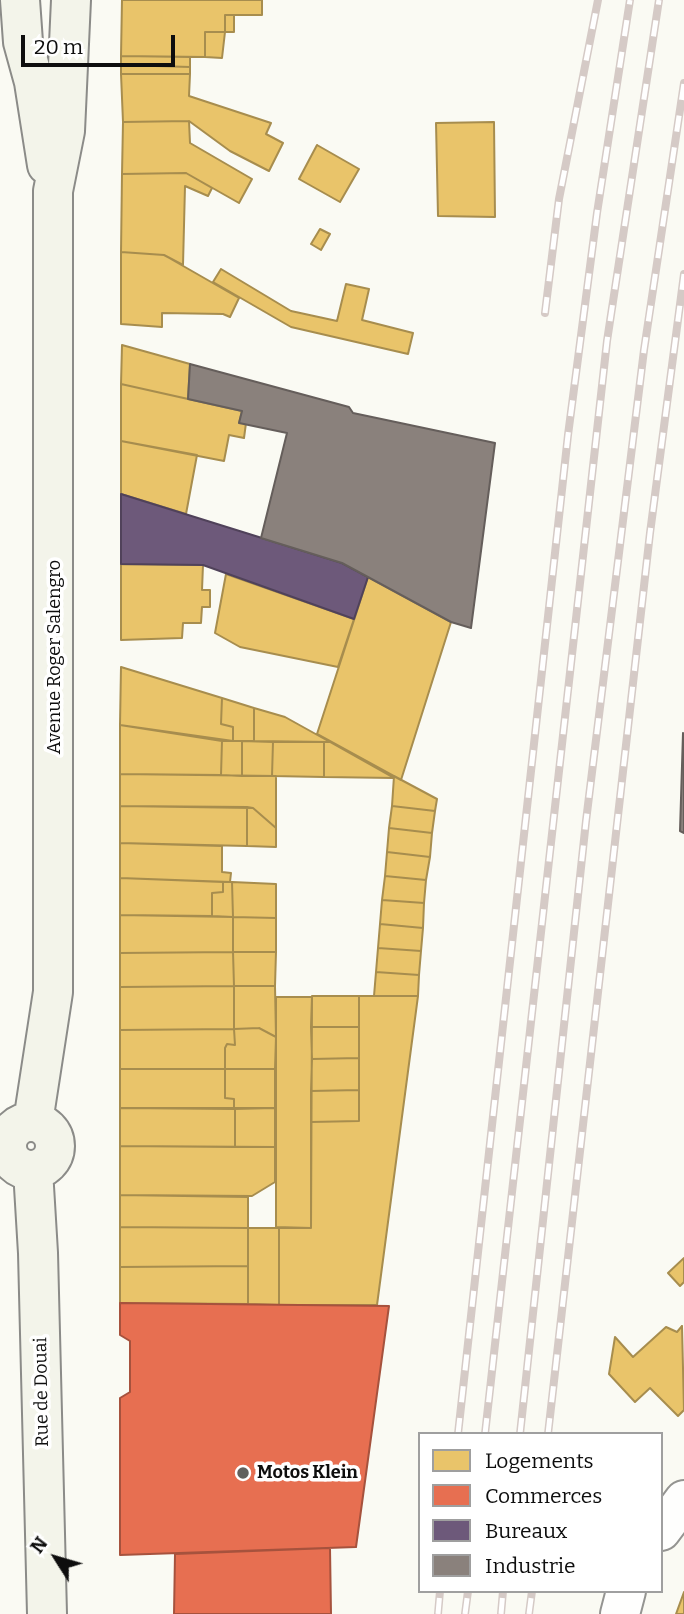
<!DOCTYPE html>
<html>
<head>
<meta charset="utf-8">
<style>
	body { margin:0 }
	#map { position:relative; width:684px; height:1614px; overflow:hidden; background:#fafaf3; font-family:Bitter,serif }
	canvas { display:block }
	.legend { position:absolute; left:418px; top:1432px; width:245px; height:161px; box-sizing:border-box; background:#fff; border:2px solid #9f9f9f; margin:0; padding:9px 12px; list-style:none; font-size:21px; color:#0e0e0e }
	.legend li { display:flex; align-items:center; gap:14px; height:35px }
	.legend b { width:35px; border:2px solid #9f9f9f }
	.north { position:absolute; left:21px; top:1523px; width:70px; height:70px; -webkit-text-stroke:5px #fff; paint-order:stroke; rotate:307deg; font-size:19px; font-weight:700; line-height:28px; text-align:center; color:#0e0e0e }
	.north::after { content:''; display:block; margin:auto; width:24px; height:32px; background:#0e0e0e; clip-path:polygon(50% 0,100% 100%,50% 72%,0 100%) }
	.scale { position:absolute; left:21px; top:35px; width:154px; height:32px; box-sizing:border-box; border:4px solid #0e0e0e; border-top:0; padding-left:9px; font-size:21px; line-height:24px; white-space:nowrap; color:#0e0e0e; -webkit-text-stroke:5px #fff; paint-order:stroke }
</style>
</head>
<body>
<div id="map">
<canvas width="684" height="1614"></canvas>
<ul class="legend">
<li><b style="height:19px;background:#e9c46a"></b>Logements</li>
<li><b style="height:19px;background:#e76f51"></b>Commerces</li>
<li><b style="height:19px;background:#6d597a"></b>Bureaux</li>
<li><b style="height:19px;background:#8a817c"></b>Industrie</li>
</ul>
<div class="north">N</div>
<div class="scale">20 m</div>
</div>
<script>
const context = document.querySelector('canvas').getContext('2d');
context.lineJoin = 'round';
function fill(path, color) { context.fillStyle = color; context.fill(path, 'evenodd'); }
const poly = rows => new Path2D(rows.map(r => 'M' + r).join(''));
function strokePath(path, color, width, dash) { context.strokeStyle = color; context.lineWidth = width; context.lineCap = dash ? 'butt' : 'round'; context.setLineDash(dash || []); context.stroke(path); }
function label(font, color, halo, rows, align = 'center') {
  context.font = font + ' Bitter,serif'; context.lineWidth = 7; context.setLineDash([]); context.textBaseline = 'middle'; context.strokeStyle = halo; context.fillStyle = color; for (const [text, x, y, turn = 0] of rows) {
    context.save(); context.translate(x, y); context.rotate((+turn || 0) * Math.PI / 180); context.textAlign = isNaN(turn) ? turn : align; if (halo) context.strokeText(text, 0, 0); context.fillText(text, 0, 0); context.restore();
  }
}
const homes = poly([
	[122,0,262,0,262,15,225,15,225,32,205,32,205,57,121,56,122,0],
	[225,15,234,15,234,32,225,32,225,15],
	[205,32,225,32,222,58,205,57,205,32],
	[121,56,190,57,190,67,121,65,121,56],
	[121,65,190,67,190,74,121,74,121,65],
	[121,74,190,74,189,96,271,123,266,134,283,143,269,171,230,151,189,121,123,122,121,74],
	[189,121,190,143,252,179,239,203,186,173,122,174,123,122,189,121],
	[494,122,495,217,438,216,436,123,494,122],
	[317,145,359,169,340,202,299,179,317,145],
	[186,173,212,188,208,196,185,186,183,265,164,255,121,252,122,174,186,173],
	[320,229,330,234,321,250,311,244,320,229],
	[121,252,164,255,239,298,230,317,223,314,162,313,162,327,121,324,121,252],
	[221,269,291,311,337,321,346,284,369,289,362,320,413,333,408,354,291,327,213,282,221,269],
	[122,345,190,364,188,399,121,384,122,345],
	[121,384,242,411,239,423,246,423,244,438,229,435,224,461,121,441,121,384],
	[121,441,197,455,186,514,121,494,121,441],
	[121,564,203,565,202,590,210,590,210,607,202,607,201,623,183,623,182,638,121,640,121,564],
	[226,574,354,619,338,667,240,647,215,633,226,574],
	[368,577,451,622,401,780,317,734,368,577],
	[121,667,222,698,221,724,233,727,233,741,120,725,121,667],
	[222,698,254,708,254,741,233,741,233,727,221,724,222,698],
	[254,708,285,717,330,742,254,741,254,708],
	[120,725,222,741,221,775,120,774,120,725],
	[222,741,242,741,242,776,221,775,222,741],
	[242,741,273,742,272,776,242,776,242,741],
	[273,742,324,742,324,777,272,776,273,742],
	[324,742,330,742,394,778,324,777,324,742],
	[120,774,276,776,276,828,253,808,120,806,120,774],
	[394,776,437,799,435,811,392,806,394,776],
	[120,806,247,807,247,846,120,843,120,806],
	[392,806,435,811,432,833,389,828,392,806],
	[247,807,253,808,276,828,276,847,247,846,247,807],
	[389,828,432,833,430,857,387,852,389,828],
	[120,843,222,846,222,872,231,873,230,882,120,878,120,843],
	[387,852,430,857,426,880,385,876,387,852],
	[385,876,426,880,424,903,382,900,385,876],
	[120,878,223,882,223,892,212,893,212,916,120,915,120,878],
	[223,882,232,882,233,917,212,916,212,893,223,892,223,882],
	[232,882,276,884,276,918,233,917,232,882],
	[382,900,424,903,423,928,380,924,382,900],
	[120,915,233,917,233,952,120,953,120,915],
	[233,917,276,918,276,952,233,952,233,917],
	[380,924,423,928,421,951,378,948,380,924],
	[378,948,421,951,419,975,376,972,378,948],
	[233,952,234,986,120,987,120,953,233,952],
	[233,952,276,952,275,986,234,986,233,952],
	[376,972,419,975,418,996,374,996,376,972],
	[234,986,234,1029,120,1030,120,987,234,986],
	[234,986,275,986,276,1037,259,1028,234,1029,234,986],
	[312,996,359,996,359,1027,311,1027,312,996],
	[359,996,418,996,377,1305,279,1305,279,1228,311,1228,311,1122,359,1121,359,996],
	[276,997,312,997,311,1228,276,1227,276,997],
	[311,1027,359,1027,359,1058,312,1059,311,1027],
	[259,1028,276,1037,275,1069,225,1069,225,1048,227,1044,235,1045,234,1029,259,1028],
	[234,1029,235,1045,227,1044,225,1048,225,1069,120,1069,120,1030,234,1029],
	[359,1058,359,1090,311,1091,312,1059,359,1058],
	[120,1069,225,1069,225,1098,234,1099,234,1109,120,1108,120,1069],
	[225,1069,275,1069,275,1108,234,1109,234,1099,225,1098,225,1069],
	[359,1090,359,1121,311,1122,311,1091,359,1090],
	[120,1108,235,1108,235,1147,120,1146,120,1108],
	[235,1108,275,1108,275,1147,235,1147,235,1108],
	[120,1146,275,1147,275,1182,252,1196,120,1195,120,1146],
	[120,1195,248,1197,248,1228,120,1227,120,1195],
	[120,1227,248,1228,248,1266,120,1267,120,1227],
	[248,1228,279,1228,279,1305,248,1304,248,1228],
	[684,1258,684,1282,680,1286,668,1273,684,1258],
	[248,1266,248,1304,120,1303,120,1267,248,1266],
	[682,1326,684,1410,678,1416,650,1388,635,1402,609,1374,615,1337,633,1357,666,1327,677,1332,682,1326],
	[684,1592,684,1614,676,1614,684,1592]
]);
const shops = poly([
	[120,1303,389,1306,356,1547,120,1555,120,1398,130,1392,130,1341,120,1335,120,1303],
	[330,1548,331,1614,174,1614,175,1554,330,1548]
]);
const offices = poly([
	[121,494,342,563,368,577,354,619,203,565,121,564,121,494]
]);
const industry = poly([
	[190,364,349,407,353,413,495,443,471,628,451,622,342,563,261,538,287,433,239,423,242,411,188,399,190,364],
	[683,733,684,734,684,833,680,831,683,733]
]);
const street = poly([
	[0,1146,6,1146],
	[661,1531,684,1500],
	[620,1614,626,1591]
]);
const secondary = poly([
	[20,0,23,42,34,82,47,165],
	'7 1146a24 24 0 1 1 48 0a24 24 0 1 1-48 0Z',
	[33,1122,53,992,53,191,65,131,71,0],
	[33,1170,38,1253,47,1614]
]);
const rail = poly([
	[545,313,559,199,598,0],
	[458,1434,568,435,597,213,630,0],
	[485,1434,607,341,659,0],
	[520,1434,586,821,644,350,684,83],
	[548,1434,650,533,684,274],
	[438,1614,440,1591],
	[465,1614,468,1591],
	[501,1614,503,1591],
	[529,1614,532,1591]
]);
const markers = [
	[243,1473,7,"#61615e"]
];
const streetNames = [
	["Avenue Roger Salengro",55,657,-90],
	["Rue de Douai",42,1392,-91]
];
const poiNames = [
	["Motos Klein",257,1473]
];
fill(homes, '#e9c46a');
strokePath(homes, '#a78d4e', 2);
fill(shops, '#e76f51');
strokePath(shops, '#a6523d', 2);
fill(offices, '#6d597a');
strokePath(offices, '#50425a', 2);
fill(industry, '#8a817c');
strokePath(industry, '#655e5b', 2);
strokePath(street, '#949491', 42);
strokePath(secondary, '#8b8b88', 42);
strokePath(street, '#fefefd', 38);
strokePath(secondary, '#f3f4ea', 38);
strokePath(rail, '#d5cac6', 8);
strokePath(rail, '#fff', 5, [16]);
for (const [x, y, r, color] of markers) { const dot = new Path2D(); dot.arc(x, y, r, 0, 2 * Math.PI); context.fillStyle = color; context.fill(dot); strokePath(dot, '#fff', 2.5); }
label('18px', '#0e0e0e', '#fff', streetNames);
label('bold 18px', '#0e0e0e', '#fff', poiNames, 'left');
</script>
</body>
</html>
